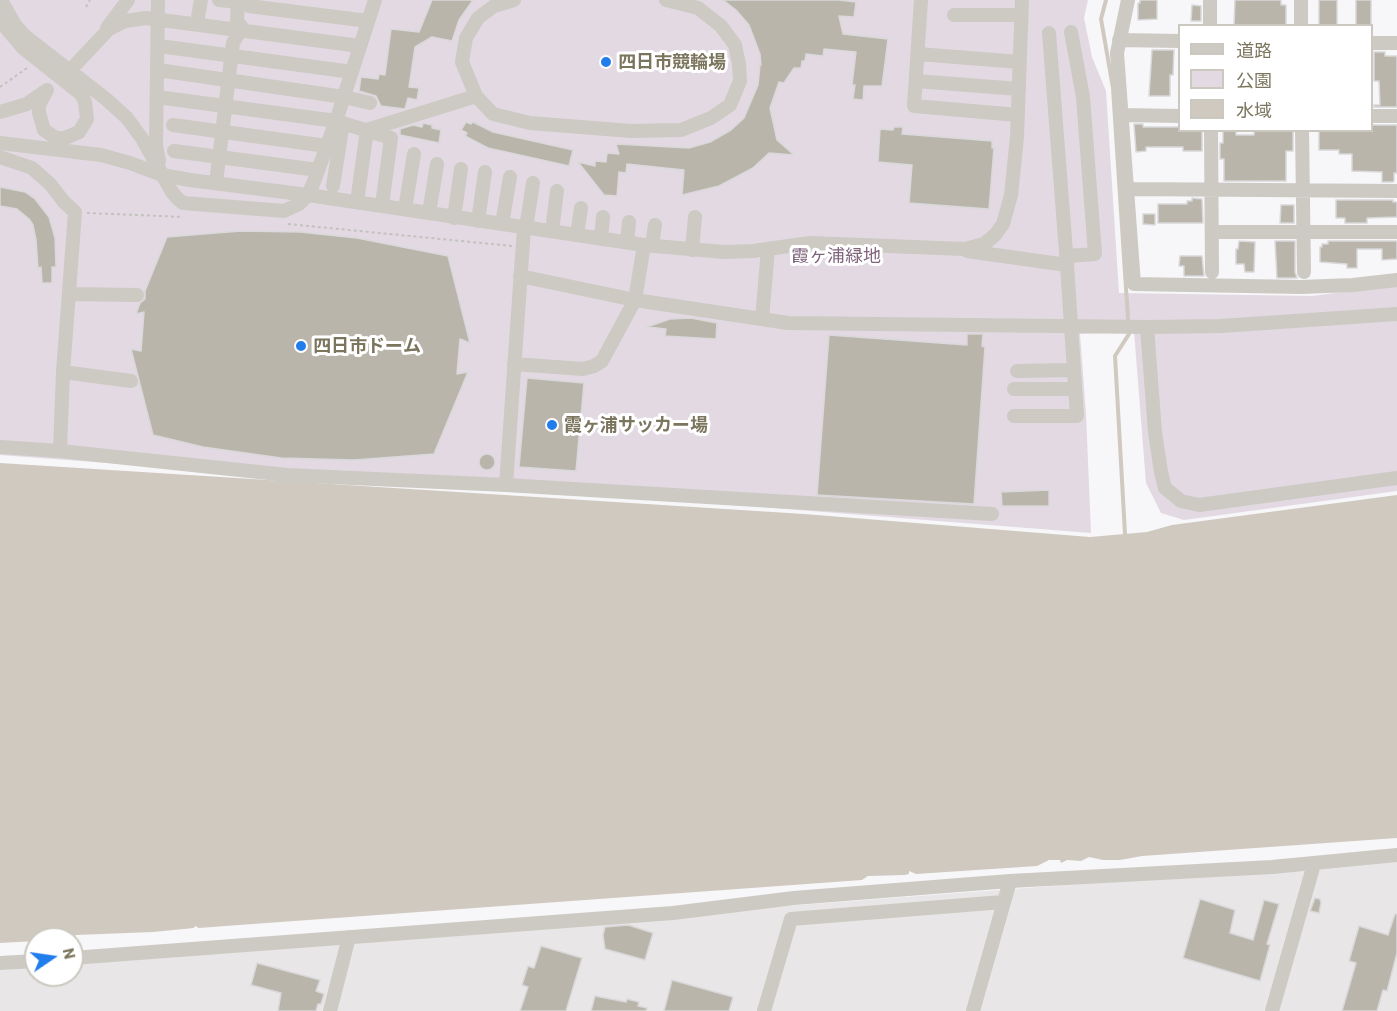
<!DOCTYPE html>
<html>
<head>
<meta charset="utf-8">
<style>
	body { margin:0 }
	#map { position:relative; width:1397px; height:1011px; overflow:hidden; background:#f7f6f9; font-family:Barlow,"Noto Sans JP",sans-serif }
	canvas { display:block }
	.legend { position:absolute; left:1178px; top:24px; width:195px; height:108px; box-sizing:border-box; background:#fff; border:2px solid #cbc8bf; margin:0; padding:8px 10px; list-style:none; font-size:18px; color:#7c755e }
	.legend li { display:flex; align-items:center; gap:12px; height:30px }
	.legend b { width:30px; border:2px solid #cbc8bf }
	.north { position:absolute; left:24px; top:927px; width:60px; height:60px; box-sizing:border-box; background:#fff; border:2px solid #cbc8bf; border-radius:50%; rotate:77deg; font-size:16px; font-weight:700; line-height:24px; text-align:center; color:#7c755e }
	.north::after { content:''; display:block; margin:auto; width:21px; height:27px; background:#227dec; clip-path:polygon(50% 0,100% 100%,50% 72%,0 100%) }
</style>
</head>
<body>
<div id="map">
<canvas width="1397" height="1011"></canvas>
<ul class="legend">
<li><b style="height:8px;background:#cccac3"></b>道路</li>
<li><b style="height:16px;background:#e2d9e2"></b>公園</li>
<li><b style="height:16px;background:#d0c9c0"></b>水域</li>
</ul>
<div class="north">N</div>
</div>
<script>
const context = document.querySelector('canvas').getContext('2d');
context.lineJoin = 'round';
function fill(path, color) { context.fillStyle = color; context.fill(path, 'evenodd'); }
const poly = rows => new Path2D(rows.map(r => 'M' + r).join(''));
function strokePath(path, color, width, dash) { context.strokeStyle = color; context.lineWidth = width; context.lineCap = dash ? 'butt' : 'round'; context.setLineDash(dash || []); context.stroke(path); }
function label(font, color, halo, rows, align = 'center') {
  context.font = font + ' Barlow,"Noto Sans JP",sans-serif'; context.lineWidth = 6; context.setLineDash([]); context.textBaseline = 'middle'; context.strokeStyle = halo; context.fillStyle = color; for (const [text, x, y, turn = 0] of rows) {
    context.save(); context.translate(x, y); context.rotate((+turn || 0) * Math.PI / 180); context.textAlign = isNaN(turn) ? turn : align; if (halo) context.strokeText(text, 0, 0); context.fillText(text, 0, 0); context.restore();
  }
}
const built = poly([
	[1397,860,1397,1011,0,1011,0,970,36,967,36,975,72,975,72,964,538,929,786,906]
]);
const green = poly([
	[0,0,1088,0,1084,18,1092,57,1106,91,1119,293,1312,296,1397,285,1397,491,1184,520,1161,513,1146,483,1134,331,1080,334,1086,414,1091,533,722,504,429,487,0,455]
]);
const water = poly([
	[0,463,804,514,1090,537,1147,532,1172,525,1397,495,1397,838,1142,856,1120,860,1103,860,1089,857,1081,861,1067,860,1061,863,1060,860,1049,860,1037,866,916,874,909,871,909,874,904,875,868,876,862,880,225,926,199,928,195,926,194,928,153,932,76,935,59,939,36,939,36,941,0,943]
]);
const stream = poly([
	[1106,0,1101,19,1113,88,1129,334,1115,356,1125,534]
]);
const building = poly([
	[432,0,473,0,459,20,452,41,432,37,415,47,409,87,419,88,417,100,408,98,405,109,381,106,376,96,359,91,361,77,378,79,379,74,385,75,391,29,419,32,432,0],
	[723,0,839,0,856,2,854,17,839,16,843,34,888,39,882,86,864,86,863,100,853,99,855,85,852,85,856,52,824,49,823,56,806,54,805,61,802,61,801,68,794,68,784,83,779,82,770,108,777,140,794,155,769,153,753,168,719,186,682,195,684,170,627,164,626,173,619,172,617,196,604,195,578,162,595,166,595,161,606,162,607,153,619,154,616,144,689,148,710,142,731,130,744,118,758,85,760,65,761,65,760,54,749,25,736,10,723,0],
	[1140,0,1157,0,1157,19,1138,20,1138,3,1140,3,1140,0],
	[1235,0,1281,0,1281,5,1286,5,1286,26,1234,26,1235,0],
	[1319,0,1337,0,1337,26,1319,26,1319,0],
	[1356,0,1371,0,1371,26,1356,26,1356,0],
	[1192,5,1201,6,1201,21,1191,21,1192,5],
	[1152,50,1174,50,1173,75,1170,75,1170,96,1149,96,1152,50],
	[1374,52,1385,52,1385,56,1397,56,1397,107,1374,107,1374,105,1380,105,1379,81,1374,81,1374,52],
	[466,122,471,124,473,122,493,132,573,150,569,166,488,148,465,136,467,133,461,130,466,122],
	[423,123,432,125,432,128,441,130,439,143,400,135,400,129,413,125,422,127,423,123],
	[1134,124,1143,124,1143,127,1179,127,1179,130,1202,130,1202,151,1183,151,1183,147,1146,147,1146,151,1136,152,1134,124],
	[1371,125,1397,125,1397,173,1394,173,1394,181,1393,182,1382,182,1382,172,1352,171,1352,154,1339,154,1339,150,1319,150,1319,130,1371,130,1371,125],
	[894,127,903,127,902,134,992,141,992,148,994,148,989,209,909,203,912,165,878,162,880,129,893,130,894,127],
	[1223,130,1236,130,1236,135,1254,135,1254,130,1293,130,1293,151,1286,151,1286,181,1224,181,1224,159,1220,159,1220,143,1223,143,1223,130],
	[0,187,25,192,35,199,49,217,55,238,56,267,52,267,52,283,42,283,41,267,38,268,36,240,33,225,29,219,17,209,0,206,0,187],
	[1192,198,1202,199,1203,223,1158,223,1158,204,1187,204,1187,201,1192,201,1192,198],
	[1336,200,1393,200,1393,202,1397,202,1397,217,1367,218,1367,223,1345,223,1345,218,1336,218,1336,200],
	[1281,205,1294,205,1294,223,1280,223,1281,205],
	[1143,214,1155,214,1155,225,1143,224,1143,214],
	[241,231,300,232,357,238,448,256,470,343,460,339,457,374,468,372,434,454,354,460,281,458,203,447,153,435,131,349,141,351,144,312,136,314,140,303,145,299,145,291,167,237,241,231],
	[1239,241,1255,242,1254,272,1245,272,1244,264,1236,264,1236,249,1238,249,1239,241],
	[1275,241,1295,241,1295,272,1297,278,1277,278,1275,241],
	[1328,241,1397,241,1397,259,1382,260,1382,249,1357,249,1357,268,1347,268,1347,264,1320,262,1320,247,1322,247,1322,244,1328,244,1328,241],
	[1180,256,1202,256,1204,276,1184,276,1184,266,1179,266,1180,256],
	[691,318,717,323,716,339,665,336,666,329,647,327,670,319,691,318],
	[967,334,983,334,982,346,985,347,974,504,817,495,829,335,967,345,967,334],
	[527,378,584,383,576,471,519,467,527,378],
	'479 462a8 8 0 1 1 16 0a8 8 0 1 1-16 0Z',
	[1049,490,1049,506,1002,506,1001,492,1049,490],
	[1315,898,1320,899,1321,903,1319,913,1310,911,1315,898],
	[1200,899,1235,910,1230,933,1253,940,1264,900,1279,904,1267,944,1270,945,1260,981,1183,958,1200,899],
	[1395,914,1397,914,1397,953,1387,991,1383,990,1377,1011,1342,1011,1356,963,1349,961,1359,926,1388,935,1395,914],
	[628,925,653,933,645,960,605,949,603,935,605,927,628,925],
	[541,946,582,958,566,1011,520,1011,528,987,522,985,528,966,534,968,541,946],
	[257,963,320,980,316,991,324,994,321,1004,318,1004,316,1011,278,1011,281,993,251,985,257,963],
	[672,980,733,997,729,1011,664,1011,672,980],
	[595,996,626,1002,627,999,639,1002,638,1006,647,1008,646,1011,591,1011,595,996]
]);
const path = poly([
	[86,7,90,0],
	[0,87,27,68],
	[87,213,183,217],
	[288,224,512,246]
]);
const minor = poly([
	[1,0,15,25,25,36,106,99,127,118,143,140,172,192,178,199,183,203,284,211,299,204,308,195,313,184,336,121,375,0],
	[158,0,156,145,159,161],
	[219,0,229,1],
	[238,0,237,21,244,30],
	[921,0,914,106,1018,115],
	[1128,0,1117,53,1134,284,1301,287,1353,285,1397,280],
	[1210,0,1210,26],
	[1301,0,1301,26],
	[249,6,368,21],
	[954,15,1021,15],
	[0,21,23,48,81,94,85,102,87,119,79,132,65,138,56,138,44,130,39,113,39,105,47,90],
	[197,23,201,0],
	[107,28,128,0],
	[1049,33,1067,265],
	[1119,40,1180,41],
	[1372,43,1397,43],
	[159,46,352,72],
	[918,54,1020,62],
	[76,64,109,29,125,21,146,18,360,46],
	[158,70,344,97,370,103],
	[916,81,1019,89],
	[476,96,462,62,466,38,478,18,494,6,514,0],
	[157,97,336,121,391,138,382,205],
	[0,112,27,104,44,92],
	[1121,115,1180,116],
	[1372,116,1397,116],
	[173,125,327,146],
	[1211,130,1212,272],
	[1302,130,1304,272],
	[0,143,101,155,130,163,162,175,190,180,308,195,644,245,724,252,753,251,810,243,965,249,984,244,995,235,1003,224,1011,195,1017,137,1022,0],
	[174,151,318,170],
	[0,157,32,168,50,184,64,202,75,212,63,372,60,451],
	[216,183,233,43,239,33,244,30],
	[333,186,343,123],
	[1127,189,1397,191],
	[357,202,367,130,476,96,493,114,530,123,631,131,681,130,711,118,730,105,740,81,739,64,735,45,721,26,698,8,666,0],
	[405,209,414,154],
	[429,213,437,164],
	[454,218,461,169],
	[478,221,485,172],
	[502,224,510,177],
	[526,228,533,183],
	[552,231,557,191],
	[1212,232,1397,232],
	[577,235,581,208],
	[601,239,603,217],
	[627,242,629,222],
	[652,245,655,225],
	[692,250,695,217],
	[967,251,1067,265,1077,416,1014,416],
	[1067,256,1095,254,1083,97,1071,32],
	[520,276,635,300,788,323,1147,327,1221,326,1397,314],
	[69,294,137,295],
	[762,319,768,249],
	[1147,327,1155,432,1161,472,1165,488,1181,501,1199,505,1397,478],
	[514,364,583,369,594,366,602,361,635,300,644,245],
	[1017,371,1074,370],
	[63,372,131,381],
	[1014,389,1075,389],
	[0,447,60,451,287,475,506,485,992,514],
	[506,485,524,228],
	[72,958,673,913,794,898,1010,881,1272,867,1397,855],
	[0,963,36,961],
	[330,1011,349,937],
	[764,1011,791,919,1003,902],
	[973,1011,1010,881],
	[1272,1011,1314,864]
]);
const markers = [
	[606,62,6,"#227dec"],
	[301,346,6,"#227dec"],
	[552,425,6,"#227dec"]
];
const poiNames = [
	["四日市競輪場",618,62],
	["四日市ドーム",313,346],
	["霞ヶ浦サッカー場",564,425]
];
const parkNames = [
	["霞ヶ浦緑地",836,256]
];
fill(built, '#e8e6e6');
fill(green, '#e2d9e2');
fill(water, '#d0c9c0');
strokePath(stream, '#d0c9c0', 4);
fill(building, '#bab5aa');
strokePath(building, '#d9d8da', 1.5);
strokePath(path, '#c3c2bd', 2, [3, 3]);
strokePath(minor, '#cccac3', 14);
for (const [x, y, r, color] of markers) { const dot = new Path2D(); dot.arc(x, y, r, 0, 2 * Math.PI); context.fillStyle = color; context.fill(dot); strokePath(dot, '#fff', 2); }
label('bold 18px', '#7c755e', '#fff', poiNames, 'left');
label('18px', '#7f657c', '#fff', parkNames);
</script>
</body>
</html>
